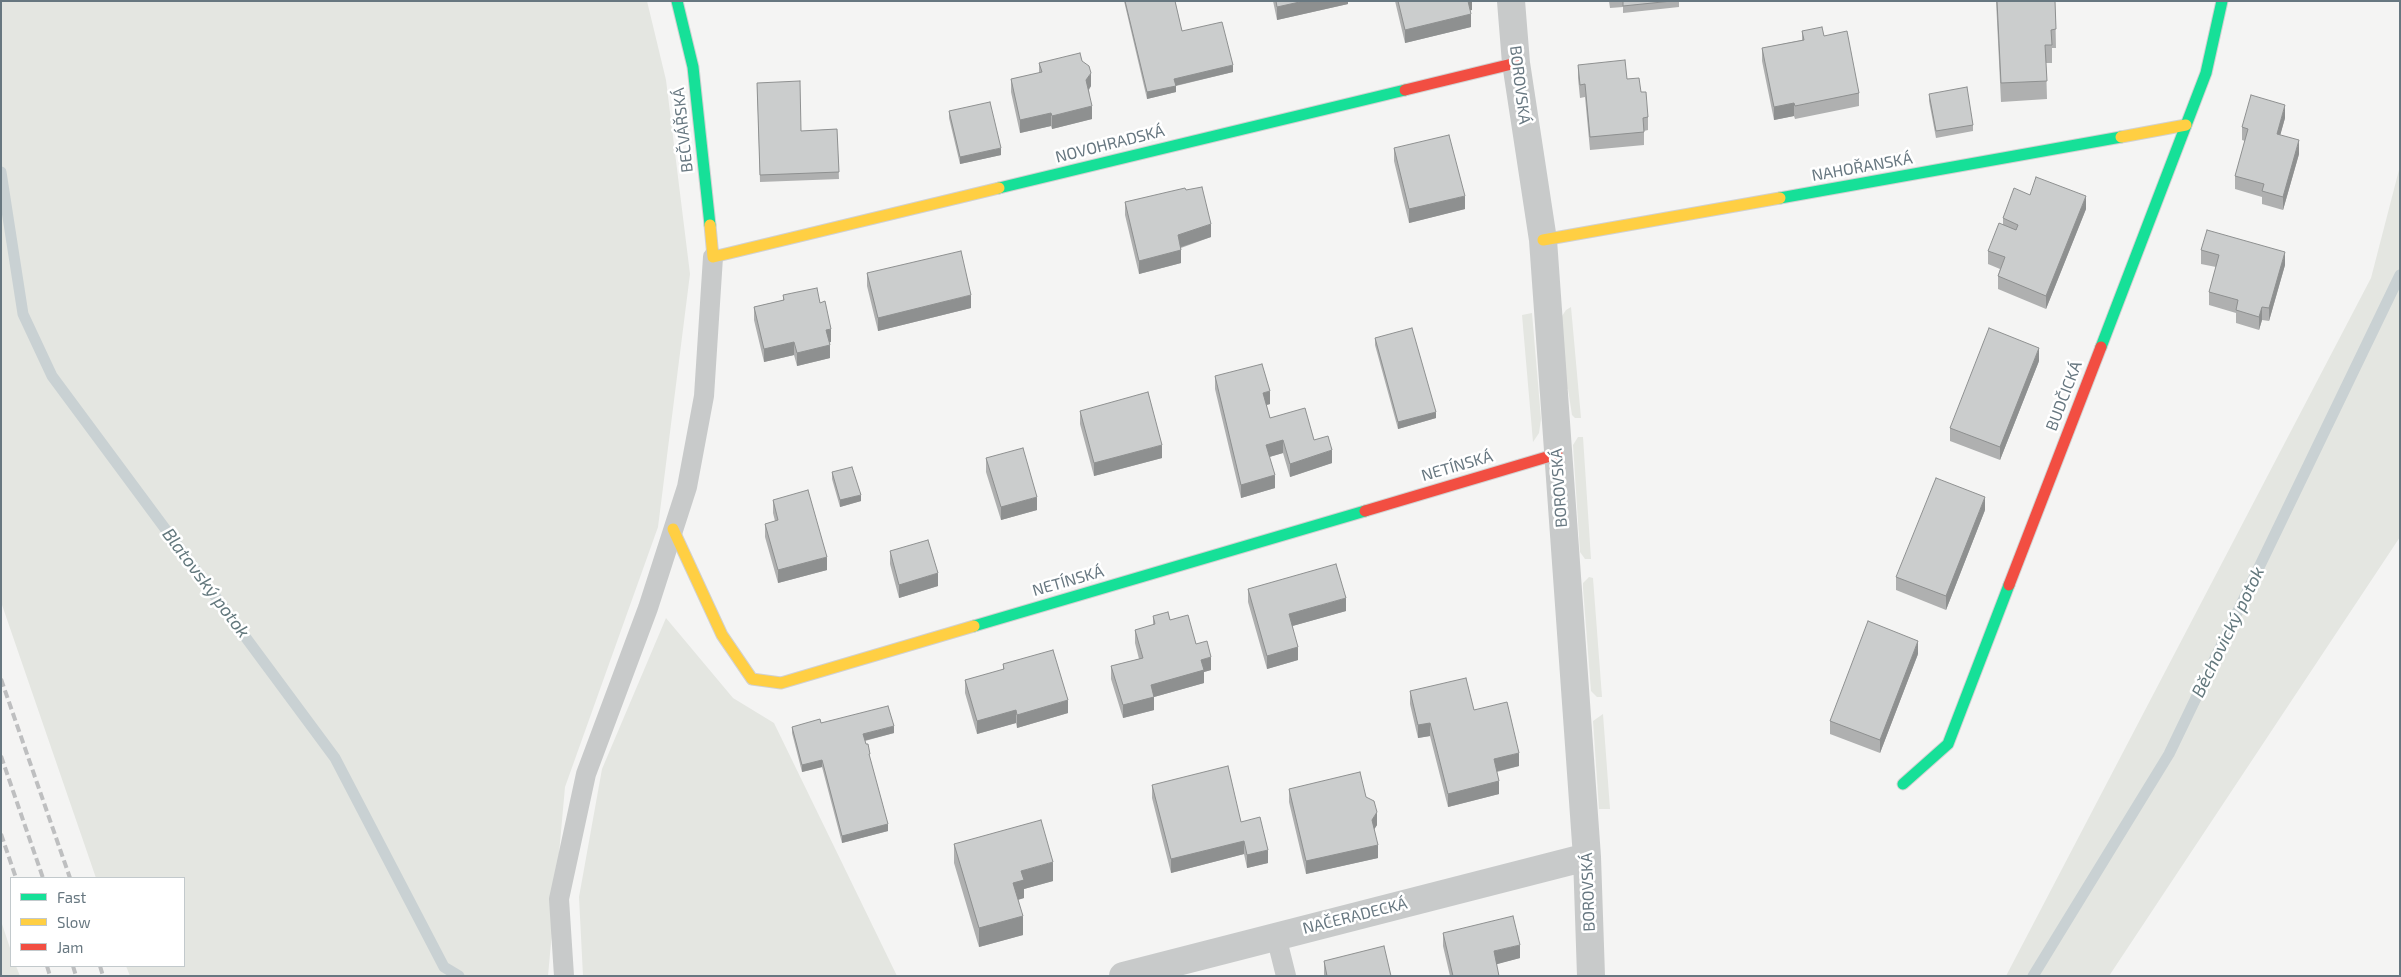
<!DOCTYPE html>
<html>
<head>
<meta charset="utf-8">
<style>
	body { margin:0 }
	#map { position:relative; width:2401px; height:977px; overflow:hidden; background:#f4f4f3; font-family:"Exo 2",sans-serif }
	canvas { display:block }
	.frame { position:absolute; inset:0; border:2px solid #677780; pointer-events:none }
	.legend { position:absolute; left:10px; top:877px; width:175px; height:90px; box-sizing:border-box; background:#fff; border:1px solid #c2c9cc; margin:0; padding:6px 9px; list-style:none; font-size:15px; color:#677780 }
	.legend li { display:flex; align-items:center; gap:10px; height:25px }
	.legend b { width:25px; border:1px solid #c2c9cc }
</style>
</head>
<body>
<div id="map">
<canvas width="2401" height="977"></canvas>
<div class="frame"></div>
<ul class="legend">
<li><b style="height:6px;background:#16e098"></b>Fast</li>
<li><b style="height:6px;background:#ffcf43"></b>Slow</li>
<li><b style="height:6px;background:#f24e42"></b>Jam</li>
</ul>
</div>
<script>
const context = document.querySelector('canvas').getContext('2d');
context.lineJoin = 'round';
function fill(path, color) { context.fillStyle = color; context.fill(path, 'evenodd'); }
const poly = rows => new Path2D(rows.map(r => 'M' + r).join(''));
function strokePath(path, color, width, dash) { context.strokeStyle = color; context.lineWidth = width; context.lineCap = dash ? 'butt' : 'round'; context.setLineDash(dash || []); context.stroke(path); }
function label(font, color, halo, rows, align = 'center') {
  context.font = font + ' "Exo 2",sans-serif'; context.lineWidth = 5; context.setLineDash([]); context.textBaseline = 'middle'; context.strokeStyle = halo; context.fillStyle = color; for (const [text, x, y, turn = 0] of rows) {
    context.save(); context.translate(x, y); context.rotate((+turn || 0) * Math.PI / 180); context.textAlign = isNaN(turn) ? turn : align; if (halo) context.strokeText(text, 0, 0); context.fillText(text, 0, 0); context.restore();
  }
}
const green = poly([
	[1,1,647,1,666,80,690,274,658,527,565,787,548,976,130,976,126,966,184,966,184,878,96,878,1,602],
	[2400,166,2400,537,2109,976,2006,976,2371,278],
	[1571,307,1581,418,1575,418,1572,415,1568,389,1563,388,1562,316,1566,310],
	[1532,313,1541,419,1539,433,1533,442,1522,315],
	[1578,437,1583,437,1591,559,1585,559,1580,552,1573,445],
	[1589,577,1593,578,1602,697,1597,697,1591,691,1583,588,1583,583],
	[666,618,733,698,774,723,897,976,583,976,579,897,602,769],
	[1603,714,1610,809,1599,809,1593,721],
	[1,921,11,951,11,966,16,966,20,976,1,976]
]);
const stream = poly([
	[1,172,23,314,52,376,335,758,444,967,459,976],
	[2033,976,2169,754,2400,275]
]);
const lane = poly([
	[1276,936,1286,976],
	[564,976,559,899,586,774,648,608,687,487,704,396,713,257]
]);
const street = poly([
	[1511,1,1516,63,1543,240,1587,857,1591,976],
	[1123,976,1587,857]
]);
const fast = poly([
	[677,1,693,67,710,225],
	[999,188,1405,90],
	[1780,198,2121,137],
	[2101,347,2206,73,2222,1],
	[974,626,1365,511],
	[1903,784,1948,744,2009,585]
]);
const slow = poly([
	[2121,137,2186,125],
	[710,225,713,257,999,188],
	[1543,240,1780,198],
	[673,529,722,635,752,679,781,683,974,626]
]);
const jam = poly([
	[1405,90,1516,63],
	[1365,511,1557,454],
	[2009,585,2101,347]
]);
const rail = poly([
	[1,679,70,878],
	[1,756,43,878],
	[1,834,16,878],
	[47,966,50,976],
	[73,966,76,976],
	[100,966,103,976]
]);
const wall = poly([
	[1124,1,1175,1,1182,31,1233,72,1176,86,1176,92,1147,99],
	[1273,1,1348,1,1348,4,1277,20],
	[1395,1,1472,1,1472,10,1470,10,1471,27,1405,43],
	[1609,1,1679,1,1679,7,1623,13,1623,7,1610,8],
	[1996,1,2055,1,2056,48,2052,48,2052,63,2046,63,2047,99,2001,102],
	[1802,31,1824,36,1859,93,1859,106,1795,119,1794,116,1774,120,1762,61,1762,48,1802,40],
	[1082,61,1091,86,1089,90,1092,119,1052,129,1051,126,1020,133,1011,92,1011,79,1039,73,1039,63],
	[1578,65,1627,79,1641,92,1648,117,1648,130,1644,131,1644,145,1590,150,1585,97,1580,98,1578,78],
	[757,83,801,131,837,129,839,179,760,182],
	[1929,94,1973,125,1973,131,1936,138,1929,101],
	[949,111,1001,155,960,164,949,118],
	[2285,118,2280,135,2299,154,2283,210,2262,204,2262,197,2235,189,2235,176,2245,141,2242,140,2242,127],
	[1394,148,1465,209,1409,223,1394,161],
	[1186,190,1211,237,1181,248,1181,263,1139,274,1125,215,1125,202],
	[2030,195,2086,209,2046,309,1998,289,1998,276,2000,269,1988,264,1988,251,2003,224,2003,218],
	[2201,250,2285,265,2269,321,2262,320,2259,330,2236,323,2236,313,2209,305,2209,292,2216,267,2201,264],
	[867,273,971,308,878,331,867,286],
	[783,295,820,303,831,342,829,342,830,358,797,366,794,355,764,362,754,320,754,307,783,300],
	[1375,338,1436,418,1398,429,1375,345],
	[2039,361,2000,460,1950,441,1950,428],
	[1215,376,1270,404,1266,405,1270,418,1314,440,1332,463,1290,477,1283,453,1269,457,1275,488,1241,498,1215,389],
	[1080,411,1162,458,1094,476,1080,424],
	[986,458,1037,510,1001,520,986,472],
	[832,472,861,501,840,507,832,479],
	[773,500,827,570,778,583,765,537,765,524,775,521,773,513],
	[1985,510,1946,610,1896,590,1896,577],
	[890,551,938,586,899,598,890,564],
	[1248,589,1346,611,1292,626,1298,660,1267,669,1248,602],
	[1153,616,1170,620,1196,644,1211,670,1204,672,1204,683,1154,697,1154,710,1123,718,1111,679,1111,666,1139,659,1135,643,1135,630,1153,625],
	[1918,654,1880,753,1830,734,1830,721],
	[1003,664,1068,713,1017,728,1016,723,977,734,965,693,965,680,1003,670],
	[1410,691,1474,710,1519,766,1497,772,1499,794,1448,807,1430,736,1418,738,1410,704],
	[821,723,894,733,865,741,888,831,842,843,822,767,802,772,792,733,792,727],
	[1152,785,1241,822,1268,863,1247,868,1244,854,1171,873,1152,798],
	[1289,789,1366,797,1377,825,1374,829,1378,858,1306,874,1289,802],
	[954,844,1053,881,1024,889,1024,898,1018,900,1023,935,979,947,954,863],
	[1443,933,1520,958,1496,964,1499,976,1450,976,1443,946],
	[1324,961,1391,976,1324,976]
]);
const shadedWall = poly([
	[1304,1,1348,1,1348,4,1277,20,1277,7],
	[1467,1,1472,1,1472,10,1467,11],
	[1471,14,1471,27,1405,43,1405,30],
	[1233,65,1233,72,1174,86,1174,79],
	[1091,73,1091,86,1086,93,1086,80],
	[1176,86,1176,92,1147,99,1147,92],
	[1794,103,1794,116,1774,120,1774,107],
	[2285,105,2285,118,2277,147,2277,134],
	[1092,106,1092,119,1052,129,1052,116],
	[1051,113,1051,126,1020,133,1020,120],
	[2299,140,2299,154,2283,210,2283,197],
	[1001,148,1001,155,960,164,960,157],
	[1465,196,1465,209,1409,223,1409,209],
	[2086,196,2086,209,2046,309,2046,296],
	[1211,224,1211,237,1178,248,1178,235],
	[1181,250,1181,263,1139,274,1139,261],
	[2285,252,2285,265,2269,321,2269,308],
	[971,295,971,308,878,331,878,318],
	[2262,307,2262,320,2259,330,2259,317],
	[831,329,831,342,826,343,826,330],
	[794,342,794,355,764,362,764,349],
	[830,345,830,358,797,366,797,353],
	[2039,348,2039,361,2000,460,2000,447],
	[1270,391,1270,404,1263,406,1263,393],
	[1436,412,1436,418,1398,429,1398,422],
	[1283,440,1283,453,1266,458,1266,445],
	[1162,445,1162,458,1094,476,1094,463],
	[1332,450,1332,463,1290,477,1290,464],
	[1275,475,1275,488,1241,498,1241,485],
	[861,495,861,501,840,507,840,500],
	[1037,497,1037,510,1001,520,1001,507],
	[1985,497,1985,510,1946,610,1946,596],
	[827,557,827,570,778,583,778,570],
	[938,573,938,586,899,598,899,585],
	[1346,598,1346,611,1289,627,1289,614],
	[1918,641,1918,654,1880,753,1880,740],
	[1298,647,1298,660,1267,669,1267,656],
	[1211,657,1211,670,1204,672,1204,683,1154,697,1154,710,1123,718,1123,705,1151,685,1201,660],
	[1068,700,1068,713,1017,728,1017,715],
	[1016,710,1016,723,977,734,977,721],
	[1430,723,1430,736,1418,738,1418,725],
	[894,726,894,733,863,741,863,734],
	[1519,753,1519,766,1494,772,1494,759],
	[822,760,822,767,802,772,802,765],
	[1499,781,1499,794,1448,807,1448,794],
	[1377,812,1377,825,1372,833,1372,820],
	[888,824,888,831,842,843,842,836],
	[1244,841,1244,854,1171,873,1171,859],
	[1378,845,1378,858,1306,874,1306,861],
	[1268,850,1268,863,1247,868,1247,855],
	[1053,862,1053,881,1024,889,1024,898,1013,901,1013,883,1021,871],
	[1023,916,1023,935,979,947,979,928],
	[1520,945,1520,958,1494,965,1494,951]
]);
const building = poly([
	[1125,1,1175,1,1182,31,1222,22,1233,65,1174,79,1176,86,1147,92,1125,1],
	[1276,1,1304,1,1277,7,1276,1],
	[1398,1,1468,1,1471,14,1405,30,1398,1],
	[1623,1,1672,1,1623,6,1623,1],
	[1997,1,2055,1,2056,29,2051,30,2052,45,2045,45,2047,81,2001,83,1997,1],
	[1822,27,1824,36,1847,31,1859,93,1795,106,1794,103,1774,107,1762,48,1804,40,1802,31,1822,27],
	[1080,53,1082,61,1089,66,1091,73,1086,80,1092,106,1052,116,1051,113,1020,120,1011,79,1042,72,1039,63,1080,53],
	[1625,60,1627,79,1639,78,1641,92,1646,92,1648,117,1643,118,1644,132,1590,137,1585,84,1580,85,1578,65,1625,60],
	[800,81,801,131,837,129,839,172,760,175,757,83,800,81],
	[1967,87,1973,125,1936,131,1929,94,1967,87],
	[2251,95,2285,105,2277,134,2299,140,2283,197,2262,191,2264,184,2235,176,2248,129,2242,127,2251,95],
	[990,102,1001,148,960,157,949,111,990,102],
	[1449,135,1465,196,1409,209,1394,148,1449,135],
	[2036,177,2086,196,2046,296,1998,276,2005,257,1988,251,1999,223,2016,230,2018,225,2003,218,2014,188,2030,195,2036,177],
	[1202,187,1211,224,1178,235,1181,250,1139,261,1125,202,1185,188,1186,190,1202,187],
	[2207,230,2285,252,2269,308,2262,307,2259,317,2236,310,2238,300,2209,292,2219,255,2201,250,2207,230],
	[961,251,971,295,878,318,867,273,961,251],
	[817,288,820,303,825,301,831,329,826,330,830,345,797,353,794,342,764,349,754,307,784,300,783,295,817,288],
	[1412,328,1436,412,1398,422,1375,338,1412,328],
	[1989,328,2039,348,2000,447,1950,428,1989,328],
	[1262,364,1270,391,1263,393,1270,418,1305,408,1314,440,1328,436,1332,450,1290,464,1283,440,1266,445,1275,475,1241,485,1215,376,1262,364],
	[1148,392,1162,445,1094,463,1080,411,1148,392],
	[1023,448,1037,497,1001,507,986,458,1023,448],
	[852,467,861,495,840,500,832,472,852,467],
	[1936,478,1985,497,1946,596,1896,577,1936,478],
	[808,490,827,557,778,570,765,524,778,520,773,500,808,490],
	[928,540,938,573,899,585,890,551,928,540],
	[1336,564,1346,598,1289,614,1298,647,1267,656,1248,589,1336,564],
	[1168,612,1170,620,1188,615,1196,644,1207,641,1211,657,1201,660,1204,670,1151,685,1154,697,1123,705,1111,666,1143,658,1135,630,1155,624,1153,616,1168,612],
	[1868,621,1918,641,1880,740,1830,721,1868,621],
	[1053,650,1068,700,1017,715,1016,710,977,721,965,680,1004,669,1003,664,1053,650],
	[1466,678,1474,710,1507,702,1519,753,1494,759,1499,781,1448,794,1430,723,1418,725,1410,691,1466,678],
	[888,706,894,726,863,734,866,744,868,744,870,754,869,754,888,824,842,836,822,760,802,765,792,727,820,719,821,723,888,706],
	[1228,766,1241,822,1260,817,1268,850,1247,855,1244,841,1171,859,1152,785,1228,766],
	[1360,772,1366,797,1374,801,1377,812,1372,820,1378,845,1306,861,1289,789,1360,772],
	[1041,820,1053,862,1021,871,1024,880,1013,883,1023,916,979,928,954,844,1041,820],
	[1513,916,1520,945,1494,951,1499,976,1453,976,1443,933,1513,916],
	[1384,946,1391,976,1327,976,1324,961,1384,946]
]);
const streetNames = [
	["BOROVSKÁ",1520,85,83],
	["BEČVÁŘSKÁ",683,130,-96],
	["NOVOHRADSKÁ",1110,144,-14],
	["NAHOŘANSKÁ",1862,167,-10],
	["BUDČICKÁ",2064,396,-69],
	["NETÍNSKÁ",1457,466,-16],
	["BOROVSKÁ",1559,488,-94],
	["NETÍNSKÁ",1068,581,-16],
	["BOROVSKÁ",1588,892,-92],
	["NAČERADECKÁ",1355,916,-14]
];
const waterNames = [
	["Blatovský potok",206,583,53],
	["Běchovický potok",2228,632,-64]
];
fill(green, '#e4e6e1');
strokePath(stream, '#c9d1d3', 11);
strokePath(fast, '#d1d1d1', 13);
strokePath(slow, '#d1d1d1', 13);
strokePath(jam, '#d1d1d1', 13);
strokePath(lane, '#c8caca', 20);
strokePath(street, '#c8caca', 28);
strokePath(fast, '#16e098', 11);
strokePath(slow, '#ffcf43', 11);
strokePath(jam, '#f24e42', 11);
strokePath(rail, '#bebfc0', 4, [8, 4]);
fill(wall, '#afb0b0');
fill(shadedWall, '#8e9090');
fill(building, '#cbcdcd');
strokePath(building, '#8e9090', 1);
label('16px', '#677780', '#fff', streetNames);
label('italic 18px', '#63787d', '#fff', waterNames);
</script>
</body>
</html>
